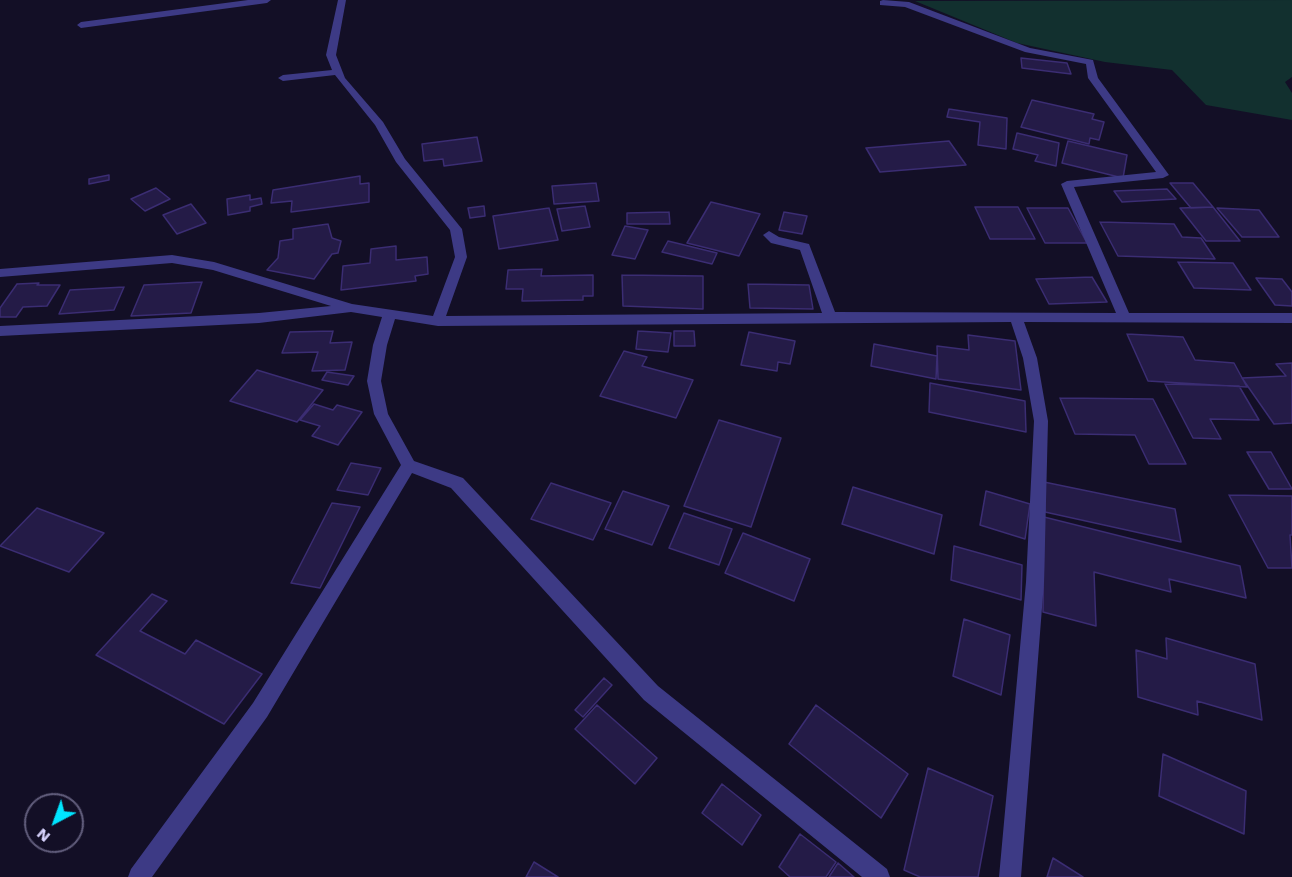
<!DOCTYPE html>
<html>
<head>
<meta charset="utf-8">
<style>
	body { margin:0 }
	#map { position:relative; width:1292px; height:877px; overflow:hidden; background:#130f26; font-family:"Work Sans",sans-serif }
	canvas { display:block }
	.north { position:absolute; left:24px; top:793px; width:60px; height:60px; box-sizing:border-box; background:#130f26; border:2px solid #625e7d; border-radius:50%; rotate:221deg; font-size:16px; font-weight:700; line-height:24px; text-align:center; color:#d9d4ff }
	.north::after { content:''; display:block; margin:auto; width:21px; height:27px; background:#00e5ff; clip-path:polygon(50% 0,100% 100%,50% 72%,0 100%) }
</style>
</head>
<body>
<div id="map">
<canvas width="1292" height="877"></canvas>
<div class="north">N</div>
</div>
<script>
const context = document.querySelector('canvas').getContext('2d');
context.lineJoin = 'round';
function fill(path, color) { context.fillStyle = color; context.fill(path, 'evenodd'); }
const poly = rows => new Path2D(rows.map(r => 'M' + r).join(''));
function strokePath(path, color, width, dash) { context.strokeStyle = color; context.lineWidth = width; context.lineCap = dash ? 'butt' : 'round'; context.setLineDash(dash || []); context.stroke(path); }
const green = poly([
	[1292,0,1292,77,1285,82,1292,93,1292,120,1206,105,1172,70,1105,62,1017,43,915,1]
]);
const building = poly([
	[1021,58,1067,63,1071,74,1022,68,1021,58],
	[1032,100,1094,114,1092,119,1104,122,1099,140,1090,138,1089,144,1021,127,1032,100],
	[949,109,1007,118,1006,149,978,145,980,122,947,117,949,109],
	[1017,133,1059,143,1056,166,1035,161,1038,155,1013,149,1017,133],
	[477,137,482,161,444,166,443,159,424,161,422,144,477,137],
	[949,141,966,165,880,172,866,148,949,141],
	[1068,141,1127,155,1123,178,1062,163,1068,141],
	[109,175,109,180,89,184,89,179,109,175],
	[360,176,360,184,369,183,369,202,291,212,292,201,271,203,273,190,360,176],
	[596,183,599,201,554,204,552,186,596,183],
	[1170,183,1193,183,1213,207,1191,208,1170,183],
	[156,188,170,199,145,211,131,199,156,188],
	[1167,189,1176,199,1122,202,1114,191,1167,189],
	[250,195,250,200,261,198,262,204,250,207,250,211,228,215,227,199,250,195],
	[711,202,760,214,739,256,687,243,711,202],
	[191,204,206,223,177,234,163,215,191,204],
	[484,206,485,216,470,218,468,208,484,206],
	[585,206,590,227,562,231,557,209,585,206],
	[975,207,1018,207,1035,239,990,239,975,207],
	[1213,207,1240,241,1206,241,1180,208,1213,207],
	[549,208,558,240,499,249,493,216,549,208],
	[1027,208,1068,208,1087,243,1045,243,1027,208],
	[1217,208,1259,210,1279,237,1242,237,1217,208],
	[669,212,670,224,627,224,627,213,669,212],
	[784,212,807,216,802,234,779,230,784,212],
	[1100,222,1174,224,1182,237,1201,238,1215,259,1118,256,1100,222],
	[328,224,332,238,341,241,338,253,332,254,314,279,267,270,278,258,280,241,293,239,293,229,328,224],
	[625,226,648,230,635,259,612,255,625,226],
	[668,241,717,253,712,264,662,252,668,241],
	[396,246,396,260,427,257,428,274,415,276,416,281,341,290,343,266,370,263,371,249,396,246],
	[1178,262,1233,263,1251,290,1194,288,1178,262],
	[542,269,541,276,593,275,593,296,583,296,583,300,522,301,523,289,506,289,508,270,542,269],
	[622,275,703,276,703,309,623,306,622,275],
	[1092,277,1107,302,1049,304,1036,279,1092,277],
	[1256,278,1282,279,1292,292,1292,306,1275,305,1256,278],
	[202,282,191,313,131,316,144,285,202,282],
	[17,284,39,283,37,285,60,285,47,306,23,307,16,317,0,317,0,308,17,284],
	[748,284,809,285,813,309,750,308,748,284],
	[124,287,114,310,59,314,70,290,124,287],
	[333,331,330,343,352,342,345,370,312,371,318,352,282,353,290,332,333,331],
	[638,331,671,333,668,352,636,349,638,331],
	[674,331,694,331,695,346,674,346,674,331],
	[749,332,795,341,790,364,778,362,777,371,741,365,749,332],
	[1127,334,1183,337,1195,360,1234,363,1247,387,1148,381,1127,334],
	[968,335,1015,341,1021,390,938,379,937,346,969,350,968,335],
	[874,344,937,356,936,379,871,366,874,344],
	[624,351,647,357,642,366,693,380,676,418,600,396,624,351],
	[1292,363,1292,423,1274,424,1242,378,1286,376,1276,364,1292,363],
	[257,370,323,390,297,422,230,401,257,370],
	[327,372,354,376,348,385,322,380,327,372],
	[930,383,1025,401,1026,432,929,412,930,383],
	[1165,384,1239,386,1259,420,1210,419,1221,439,1193,438,1165,384],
	[1060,398,1153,399,1186,464,1149,464,1135,435,1075,434,1060,398],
	[314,404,333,410,337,405,362,412,338,445,312,436,320,426,300,420,314,404],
	[719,420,781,438,751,527,684,506,719,420],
	[1247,452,1271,452,1292,489,1269,489,1247,452],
	[351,463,381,468,368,495,337,490,351,463],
	[1044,482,1175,509,1181,542,1045,512,1044,482],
	[551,483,611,503,593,540,531,519,551,483],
	[853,487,942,515,934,554,842,524,853,487],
	[623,491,669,506,652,545,605,529,623,491],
	[986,491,1030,504,1025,539,980,525,986,491],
	[1229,495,1292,496,1292,535,1290,535,1292,568,1268,568,1229,495],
	[332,503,360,507,320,588,291,583,332,503],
	[37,508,104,533,69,572,0,546,37,508],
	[684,513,732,529,719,565,669,548,684,513],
	[1044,517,1240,566,1246,598,1169,579,1171,592,1094,572,1096,626,1043,612,1044,517],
	[743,533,810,559,794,601,725,573,743,533],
	[954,546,1022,565,1021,600,951,580,954,546],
	[152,594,167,601,140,631,185,654,196,640,262,674,224,724,96,655,152,594],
	[964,619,1010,635,1001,695,953,676,964,619],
	[1166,638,1255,664,1262,720,1197,701,1198,715,1138,697,1136,650,1167,659,1166,638],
	[604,678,612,685,583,717,575,710,604,678],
	[597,705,657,758,635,784,575,729,597,705],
	[816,705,908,774,881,818,789,744,816,705],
	[1163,754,1246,791,1244,834,1159,796,1163,754],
	[928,768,993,796,978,877,920,877,904,870,928,768],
	[722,784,761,815,742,845,702,813,722,784],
	[800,834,836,862,826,877,790,877,779,867,800,834],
	[1053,858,1083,877,1047,877,1053,858],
	[534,862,558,877,526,877,534,862],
	[838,863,854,877,829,877,838,863]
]);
const street = poly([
	[248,0,271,0,267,3,81,28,77,25,81,22,248,0],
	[338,0,346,0,336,55,345,78,383,122,405,159,462,229,467,257,446,316,822,313,800,250,771,243,763,235,769,231,779,237,809,244,835,312,1116,313,1061,184,1067,181,1156,172,1088,78,1086,64,1025,52,905,7,880,5,880,1,883,0,909,2,1030,48,1093,60,1098,78,1169,175,1163,178,1074,187,1129,313,1292,313,1292,323,1024,322,1037,358,1048,421,1044,582,1021,877,999,877,1026,582,1034,421,1023,358,1011,322,438,326,395,319,387,345,381,381,388,414,414,461,463,478,658,686,887,869,890,877,862,877,644,700,451,488,412,473,267,717,152,877,128,877,131,869,253,703,401,465,374,414,367,381,373,345,382,317,351,312,259,323,0,336,0,326,259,313,331,306,213,270,172,263,0,277,0,269,172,255,214,262,352,304,433,316,455,257,450,230,396,162,375,125,335,75,283,81,278,78,283,75,332,70,326,55,338,0]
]);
fill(green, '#12302f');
fill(building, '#241b47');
strokePath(building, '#3b2d73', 1.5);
fill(street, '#3d3a85');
</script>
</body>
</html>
